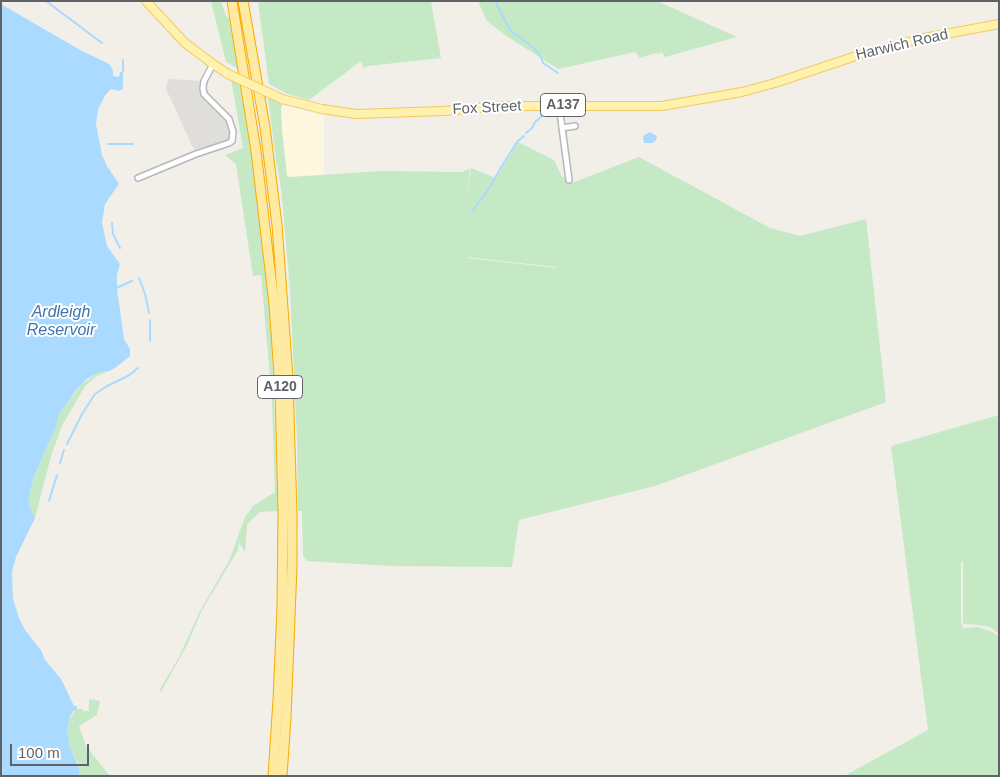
<!DOCTYPE html>
<html>
<head>
<meta charset="utf-8">
<style>
	body { margin:0 }
	#map { position:relative; width:1000px; height:777px; overflow:hidden; background:#f1efe8; font-family:Arial,sans-serif }
	canvas { display:block }
	.frame { position:absolute; inset:0; border:2px solid #5f6368; pointer-events:none }
	.scale { position:absolute; left:10px; top:744px; width:79px; height:22px; box-sizing:border-box; border:2px solid #5f6368; border-top:0; padding-left:6px; font-size:15px; line-height:18px; white-space:nowrap; color:#5f6368; -webkit-text-stroke:4px #fff; paint-order:stroke }
</style>
</head>
<body>
<div id="map">
<canvas width="1000" height="777"></canvas>
<div class="frame"></div>
<div class="scale">100 m</div>
</div>
<script>
const context = document.querySelector('canvas').getContext('2d');
context.lineJoin = 'round';
function fill(path, color) { context.fillStyle = color; context.fill(path, 'evenodd'); }
const poly = rows => new Path2D(rows.map(r => 'M' + r).join(''));
function strokePath(path, color, width, dash) { context.strokeStyle = color; context.lineWidth = width; context.lineCap = dash ? 'butt' : 'round'; context.setLineDash(dash || []); context.stroke(path); }
function label(font, color, halo, rows, align = 'center') {
  context.font = font + ' Arial,sans-serif'; context.lineWidth = 4; context.setLineDash([]); context.textBaseline = 'middle'; context.strokeStyle = halo; context.fillStyle = color; for (const [text, x, y, turn = 0] of rows) {
    context.save(); context.translate(x, y); context.rotate((+turn || 0) * Math.PI / 180); context.textAlign = isNaN(turn) ? turn : align; if (halo) context.strokeText(text, 0, 0); context.fillText(text, 0, 0); context.restore();
  }
}
const commercial = poly([
	[280,104,324,116,324,176,285,178]
]);
const industrial = poly([
	[168,79,204,81,204,94,229,119,232,141,196,154,166,89]
]);
const green = poly([
	[211,1,221,1,226,16,230,19,241,70,226,62],
	[258,1,431,1,441,58,368,66,364,69,361,61,309,100,288,94,269,84],
	[478,1,657,1,737,37,665,57,662,52,658,54,656,53,640,58,635,52,558,69,505,35,487,21],
	[231,79,248,89,270,290,278,511,260,512,247,524,245,552,239,543,238,550,202,610,187,645,161,692,159,691,179,657,200,611,229,561,245,517,253,506,275,492,272,400,261,275,253,276,236,164,225,155,243,148],
	[268,98,283,103,281,109,282,130,287,176,289,177,382,171,461,172,470,169,464,208,471,168,496,178,518,142,554,160,562,177,564,177,566,179,567,185,639,157,770,228,800,236,866,219,886,402,655,486,519,520,512,567,393,566,307,561,303,555,302,511,298,511,297,441,290,288,281,188,276,160],
	[467,257,556,267,557,268,468,258],
	[109,371,97,376,85,386,62,426,51,456,35,518,29,505,30,491,35,474,55,429,59,415,81,385,99,372],
	[999,415,999,634,990,627,979,625,963,624,963,561,961,562,961,620,962,626,964,628,978,627,990,631,999,636,999,776,844,776,928,730,891,446],
	[89,699,100,701,97,715,79,726,86,746,110,776,79,776,79,766,70,747,67,730,69,721,75,709,83,709,83,711,89,711]
]);
const water = poly([
	[1,4,80,50,109,64,113,70,113,76,119,77,120,72,123,72,123,89,119,91,111,89,106,94,98,109,96,124,102,155,107,166,119,184,105,204,102,222,107,246,120,264,117,275,117,289,124,339,130,349,130,356,115,368,109,371,99,372,87,379,77,389,59,415,55,429,35,474,30,491,29,505,35,518,16,557,12,572,13,599,19,618,25,630,41,650,45,660,61,679,74,706,77,706,77,709,73,711,70,717,67,730,70,747,79,768,79,776,1,776],
	[650,132,657,136,656,140,652,143,644,143,643,136]
]);
const stream = poly([
	[46,1,102,43],
	[495,1,510,30,534,48,540,55,543,63,558,73],
	[123,60,123,72],
	[600,110,622,110],
	[555,112,587,110],
	[526,133,532,128,535,122,541,117,542,112,547,112],
	[108,144,133,144],
	[472,212,490,187,500,169,517,142,524,136],
	[112,223,113,234,120,248],
	[139,278,145,294,149,313],
	[116,288,132,281],
	[150,341,150,320],
	[67,444,82,414,95,394,107,386,128,376,138,368],
	[60,463,64,450],
	[49,501,57,475]
]);
const minor = poly([
	[559,105,569,180],
	[562,128,575,126],
	[138,178,196,154,229,143,232,141,233,132,229,119,204,94,203,88,204,81,213,64]
]);
const primary = poly([
	[146,1,185,43,213,64,228,74],
	[282,99,322,109,356,114,443,111,504,106,662,106,742,92,775,83,856,56,924,38,999,24]
]);
const trunk = poly([
	[232,1,256,151,274,304,280,389,283,511,282,608,278,700,273,776],
	[243,1,265,127,277,225,288,378,292,515,292,566,286,718,282,776]
]);
const primaryBridge = poly([
	[228,74,282,99]
]);
const shields = [
	[563,105,45],
	[280,387,45]
];
const shieldNames = [
	["A137",563,105],
	["A120",280,387]
];
const streetNames = [
	["Harwich Road",902,45,-13],
	["Fox Street",487,108,-3]
];
const waterNames = [
	["Ardleigh",61,313],
	["Reservoir",61,331]
];
fill(commercial, '#fef7e0');
fill(industrial, '#e0deda');
fill(green, '#c5e8c5');
fill(water, '#aadaff');
strokePath(stream, '#aadaff', 2);
strokePath(minor, '#b5b8bc', 8);
strokePath(primary, '#f2c960', 10);
strokePath(trunk, '#f9ab00', 11);
strokePath(minor, '#fff', 5);
strokePath(primary, '#fff2af', 8);
strokePath(trunk, '#feeaa1', 9);
strokePath(primaryBridge, '#f2c960', 10, []);
strokePath(primaryBridge, '#fff2af', 8);
for (const [x, y, w] of shields) { const box = new Path2D(); box.roundRect(x - w / 2, y - 11.5, w, 23, 4); context.fillStyle = '#fff'; context.fill(box); strokePath(box, '#5f6368', 1); }
label('bold 14px', '#5f6368', null, shieldNames);
label('15px', '#5f6368', '#fff', streetNames);
label('italic 16px', '#4174aa', '#fff', waterNames);
</script>
</body>
</html>
